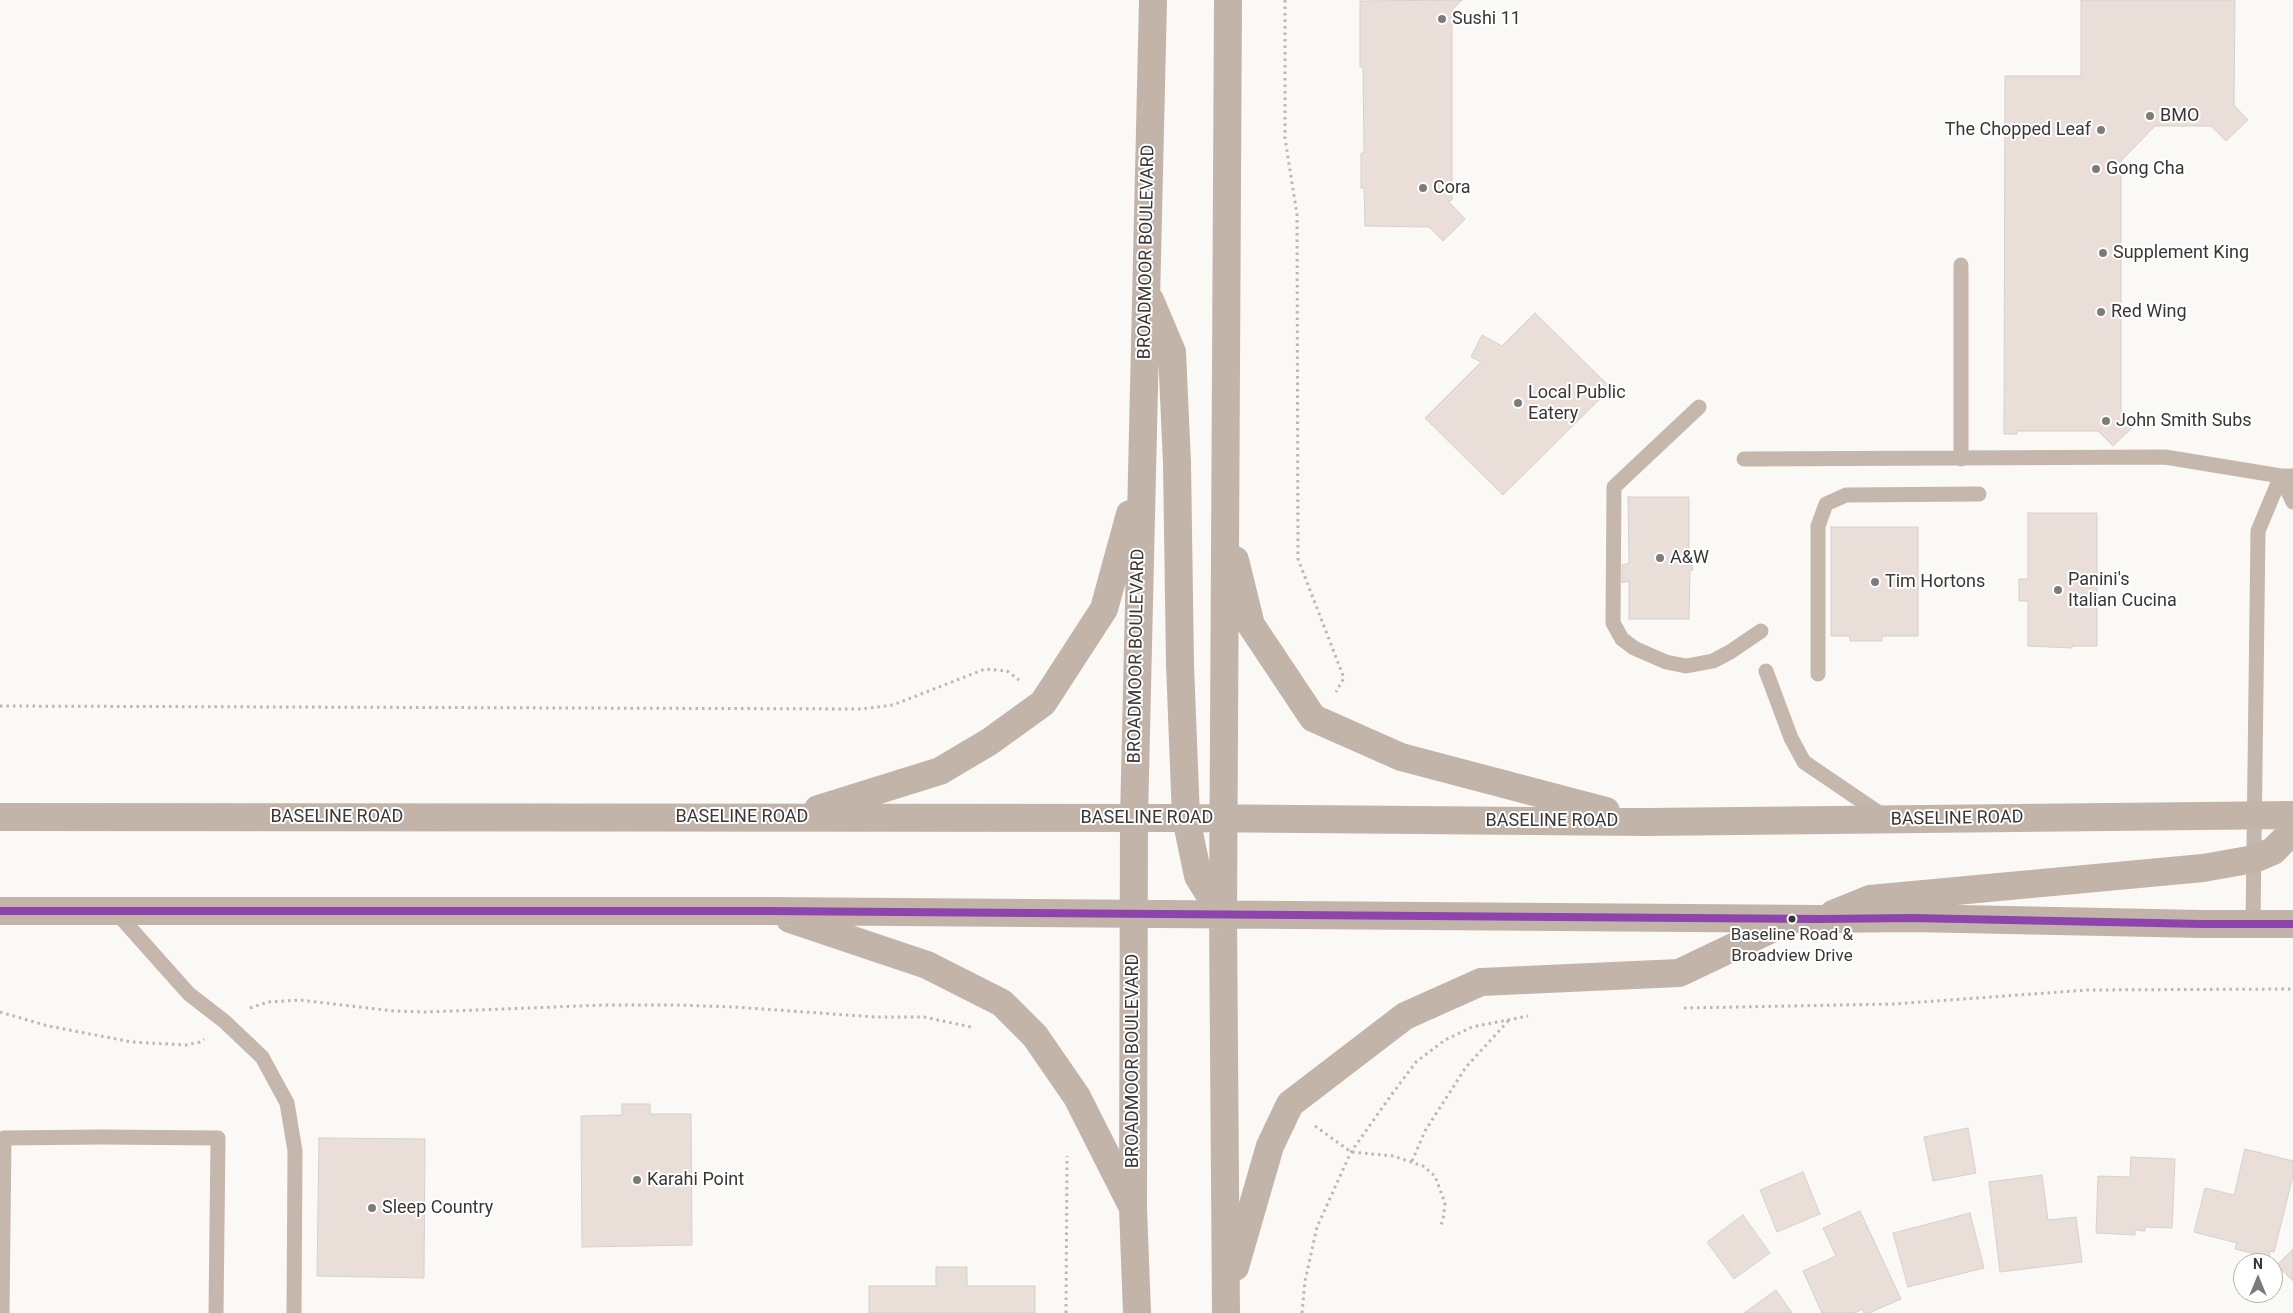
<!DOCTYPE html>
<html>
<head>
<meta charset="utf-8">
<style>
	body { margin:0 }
	#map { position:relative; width:2293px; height:1313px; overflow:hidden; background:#fbf9f6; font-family:Roboto,sans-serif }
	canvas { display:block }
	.north { position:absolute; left:2233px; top:1253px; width:50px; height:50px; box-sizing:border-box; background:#fff; border:1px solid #b0afae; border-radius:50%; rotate:0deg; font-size:14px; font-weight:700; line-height:20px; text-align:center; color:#393735 }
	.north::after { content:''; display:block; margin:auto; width:18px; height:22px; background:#7d7b79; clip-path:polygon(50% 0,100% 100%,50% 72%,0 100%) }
</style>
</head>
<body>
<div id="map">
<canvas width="2293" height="1313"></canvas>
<div class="north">N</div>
</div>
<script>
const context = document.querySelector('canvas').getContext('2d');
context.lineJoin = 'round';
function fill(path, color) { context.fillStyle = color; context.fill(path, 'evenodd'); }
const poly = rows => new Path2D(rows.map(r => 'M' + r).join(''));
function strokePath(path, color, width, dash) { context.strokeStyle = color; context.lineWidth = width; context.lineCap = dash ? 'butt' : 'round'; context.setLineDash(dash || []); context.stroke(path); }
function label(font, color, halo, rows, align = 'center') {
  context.font = font + ' Roboto,sans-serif'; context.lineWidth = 4; context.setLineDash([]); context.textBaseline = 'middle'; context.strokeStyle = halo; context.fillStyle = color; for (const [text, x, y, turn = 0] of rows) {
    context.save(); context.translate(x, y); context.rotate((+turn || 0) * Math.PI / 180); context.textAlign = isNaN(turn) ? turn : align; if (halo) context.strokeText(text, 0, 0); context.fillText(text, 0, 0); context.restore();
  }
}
const building = poly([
	[1462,0,1452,10,1452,200,1448,201,1465,219,1443,241,1429,227,1365,226,1364,188,1361,188,1361,153,1364,153,1363,67,1360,67,1360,1,1462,0],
	[2081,0,2235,0,2234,105,2248,120,2226,141,2211,126,2155,126,2121,161,2121,410,2135,425,2113,446,2098,431,2017,431,2017,434,2004,434,2005,76,2081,76,2081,0],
	[1535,313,1611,388,1503,495,1425,418,1481,362,1471,357,1482,335,1502,346,1535,313],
	[1628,497,1689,497,1689,552,1693,570,1690,571,1689,619,1629,619,1629,581,1622,583,1622,565,1629,563,1628,497],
	[2028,513,2097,513,2097,646,2072,646,2072,648,2028,646,2028,601,2019,601,2019,579,2028,579,2028,513],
	[1831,527,1918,527,1918,636,1882,636,1882,641,1850,641,1850,636,1831,636,1831,527],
	[622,1104,650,1104,650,1114,691,1114,692,1245,582,1247,581,1116,622,1115,622,1104],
	[1968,1128,1976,1173,1933,1181,1924,1137,1968,1128],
	[319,1138,425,1139,424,1278,317,1276,319,1138],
	[2245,1149,2293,1161,2293,1176,2274,1252,2270,1251,2269,1257,2235,1249,2237,1243,2194,1232,2205,1188,2234,1195,2245,1149],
	[2131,1157,2175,1159,2172,1228,2145,1227,2145,1231,2135,1230,2135,1235,2096,1233,2098,1176,2130,1177,2131,1157],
	[1803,1172,1820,1214,1777,1232,1760,1190,1803,1172],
	[2042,1175,2048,1220,2076,1217,2082,1262,2000,1272,1989,1182,2042,1175],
	[1860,1211,1901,1299,1869,1313,1864,1313,1862,1309,1855,1313,1822,1313,1803,1271,1836,1256,1823,1228,1860,1211],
	[1970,1213,1984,1268,1908,1287,1893,1233,1970,1213],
	[1743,1215,1770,1253,1734,1279,1707,1242,1743,1215],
	[2293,1249,2293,1281,2277,1265,2293,1249],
	[936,1267,967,1267,967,1286,1035,1286,1035,1313,869,1313,869,1286,936,1286,936,1267],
	[1776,1290,1792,1313,1744,1313,1776,1290]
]);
const path = poly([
	[1285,0,1285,138,1297,215,1298,559,1344,678,1336,692],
	[0,706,862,709,893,705,985,669,1007,671,1019,680],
	[250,1008,268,1002,300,1000,394,1011,426,1012,604,1005,675,1005,735,1007,875,1017,924,1017,971,1027],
	[1684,1008,1894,1004,2088,990,2293,989],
	[0,1012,48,1026,132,1042,186,1045,200,1042,204,1039],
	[1315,1126,1351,1152,1393,1156,1423,1166,1435,1176,1445,1203,1443,1220,1440,1227],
	[1412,1161,1425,1131,1466,1067,1510,1019],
	[1066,1313,1067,1156],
	[1302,1313,1305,1281,1317,1227,1351,1152,1392,1094,1416,1062,1445,1040,1472,1027,1528,1016]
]);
const lane = poly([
	[1961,265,1961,459],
	[1699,407,1614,487,1613,623,1622,639,1634,648,1666,662,1686,666,1713,661,1730,652,1761,631],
	[1744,459,2165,457,2281,476,2293,476],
	[2281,476,2293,502],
	[1766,671,1791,738,1804,762,1885,817],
	[1818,674,1818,526,1826,504,1846,495,1979,494],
	[115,911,189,994,224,1021,262,1057,287,1103,295,1151,294,1313],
	[2253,924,2258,531,2281,476],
	[2,1313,4,1138,102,1137,218,1138,216,1313]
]);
const secondary = poly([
	[1150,300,1172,352,1177,463,1180,664,1186,818,1198,876,1223,916],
	[1235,560,1251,625,1313,718,1401,757,1606,811],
	[818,809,940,771,989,742,1043,703,1104,609,1130,514],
	[0,817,1186,818,1646,822,2293,815],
	[0,911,767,911,1820,919,1912,918,2201,924,2293,924],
	[1833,914,1870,899,2203,868,2254,859,2273,851,2293,831],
	[790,919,927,965,1002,1003,1035,1036,1077,1097,1131,1204],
	[1235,1267,1270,1146,1290,1104,1405,1016,1481,982,1679,973,1786,922],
	[1137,1313,1133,1208,1134,818,1153,0],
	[1226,1313,1223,916,1228,0]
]);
const bus1 = poly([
	[0,911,767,911,1820,919,1912,918,2201,924,2293,924]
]);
const markers = [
	[1442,19,5,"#7d7b79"],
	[2150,116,5,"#7d7b79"],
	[2101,130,5,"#7d7b79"],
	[2096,169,5,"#7d7b79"],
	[1423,188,5,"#7d7b79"],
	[2103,253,5,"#7d7b79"],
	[2101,312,5,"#7d7b79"],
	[1518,403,5,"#7d7b79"],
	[2106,421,5,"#7d7b79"],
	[1660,558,5,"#7d7b79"],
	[1875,582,5,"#7d7b79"],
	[2058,590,5,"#7d7b79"],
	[1792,919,4.5,"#393735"],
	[637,1180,5,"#7d7b79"],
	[372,1208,5,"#7d7b79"]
];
const busNames = [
	["Baseline Road &",1792,936],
	["Broadview Drive",1792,957]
];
const poiNames = [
	["Sushi 11",1452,19],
	["BMO",2160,116],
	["The Chopped Leaf",2091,130,"right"],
	["Gong Cha",2106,169],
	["Cora",1433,188],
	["Supplement King",2113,253],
	["Red Wing",2111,312],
	["Local Public",1528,393],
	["Eatery",1528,414],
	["John Smith Subs",2116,421],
	["A&W",1670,558],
	["Panini's",2068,580],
	["Italian Cucina",2068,601],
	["Tim Hortons",1885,582],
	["Karahi Point",647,1180],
	["Sleep Country",382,1208]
];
const streetNames = [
	["BROADMOOR BOULEVARD",1147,252,-89],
	["BROADMOOR BOULEVARD",1137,656,-89],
	["BASELINE ROAD",337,817],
	["BASELINE ROAD",742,817],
	["BASELINE ROAD",1147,818],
	["BASELINE ROAD",1957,819,-1],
	["BASELINE ROAD",1552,821],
	["BROADMOOR BOULEVARD",1133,1061,-90]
];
fill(building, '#eadfd8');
strokePath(building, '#d3d1cf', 1);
strokePath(path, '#bfb6af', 3, [2.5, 4]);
strokePath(lane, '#c5b7ac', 15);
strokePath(secondary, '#c3b4a9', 28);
strokePath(bus1, '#8e44ad', 8);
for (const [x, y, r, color] of markers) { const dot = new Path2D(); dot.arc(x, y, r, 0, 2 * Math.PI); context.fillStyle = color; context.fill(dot); strokePath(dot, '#fff', 2); }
label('17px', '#393735', '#fff', busNames);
label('18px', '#393735', '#fff', poiNames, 'left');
label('18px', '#393735', '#fff', streetNames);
</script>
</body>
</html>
